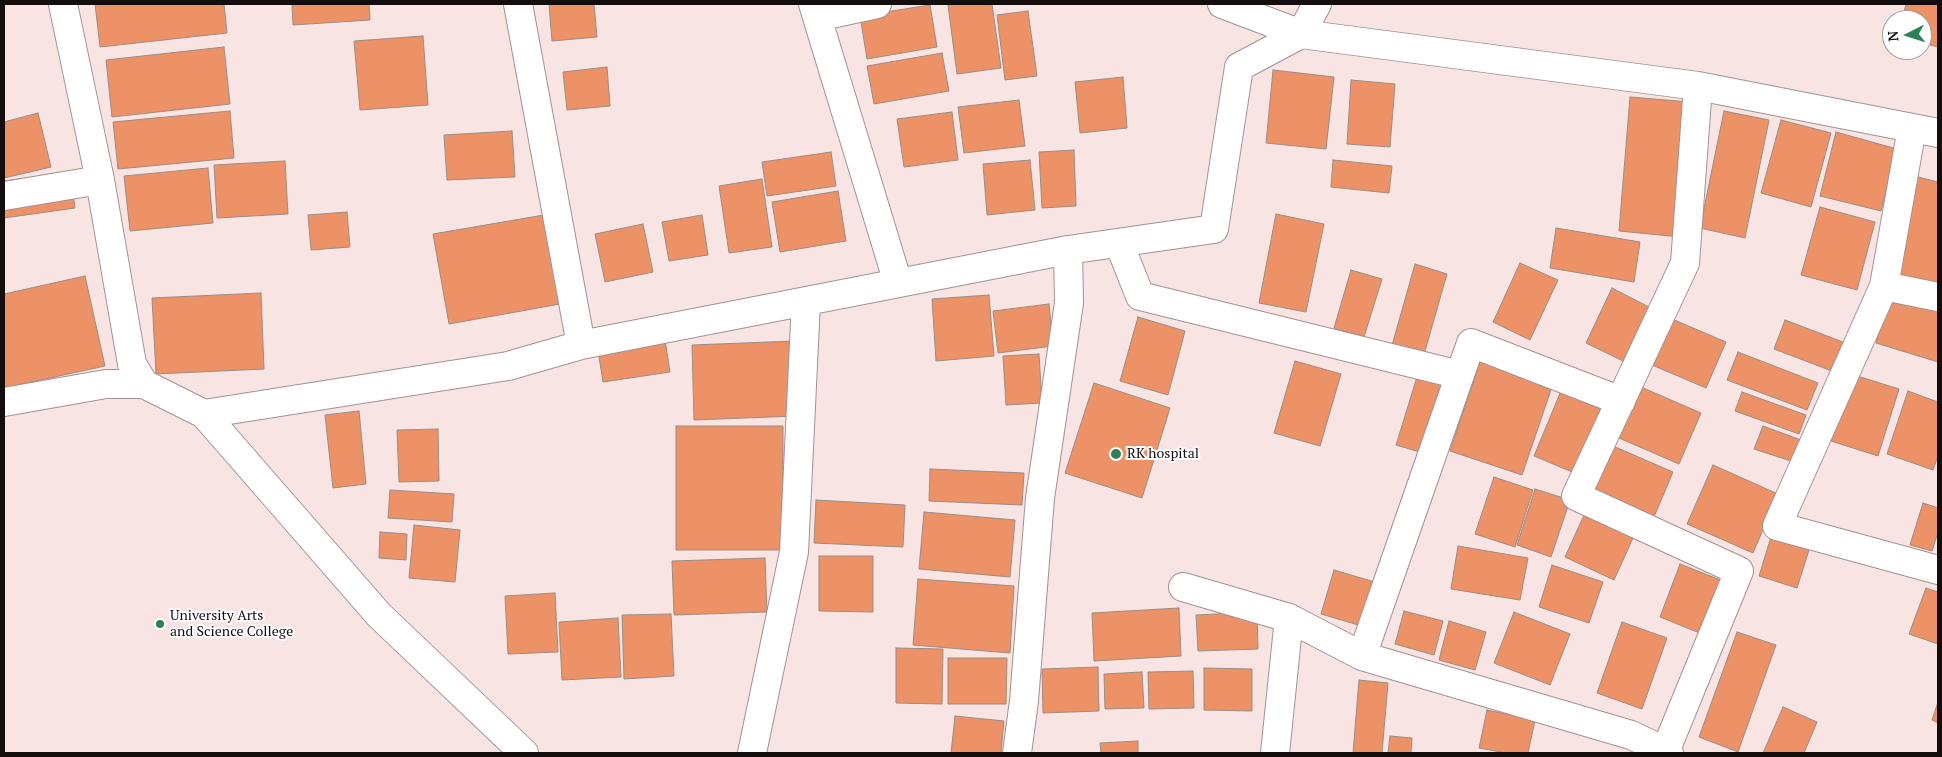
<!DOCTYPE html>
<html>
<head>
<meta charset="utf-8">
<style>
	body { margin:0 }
	#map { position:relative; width:1942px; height:757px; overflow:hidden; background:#f9e4e4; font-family:"PT Serif",serif }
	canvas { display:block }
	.frame { position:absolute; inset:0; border:5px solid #140d0d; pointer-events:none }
	.north { position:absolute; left:1882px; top:10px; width:50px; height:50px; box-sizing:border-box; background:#fff; border:1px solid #a19e9e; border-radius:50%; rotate:265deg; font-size:14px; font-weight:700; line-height:20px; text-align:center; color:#140d0d }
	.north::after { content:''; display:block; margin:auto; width:18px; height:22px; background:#2c8256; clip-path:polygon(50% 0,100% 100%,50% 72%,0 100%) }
</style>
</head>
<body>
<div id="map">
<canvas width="1942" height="757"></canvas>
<div class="frame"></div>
<div class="north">N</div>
</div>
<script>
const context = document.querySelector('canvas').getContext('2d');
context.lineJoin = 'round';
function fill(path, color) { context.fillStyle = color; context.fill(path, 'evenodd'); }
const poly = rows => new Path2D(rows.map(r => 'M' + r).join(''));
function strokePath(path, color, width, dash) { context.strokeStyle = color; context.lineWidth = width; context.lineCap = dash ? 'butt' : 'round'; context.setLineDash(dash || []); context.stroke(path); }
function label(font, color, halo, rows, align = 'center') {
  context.font = font + ' "PT Serif",serif'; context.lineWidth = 4; context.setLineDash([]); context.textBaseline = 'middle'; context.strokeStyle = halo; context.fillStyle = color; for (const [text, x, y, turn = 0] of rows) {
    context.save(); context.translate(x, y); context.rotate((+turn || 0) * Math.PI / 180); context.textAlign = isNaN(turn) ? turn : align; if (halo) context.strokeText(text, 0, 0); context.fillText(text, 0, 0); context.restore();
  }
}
const building = poly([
	[95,4,224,4,227,33,100,47,95,4],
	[292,4,369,4,370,20,293,25,292,4],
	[549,4,594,4,597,37,552,41,549,4],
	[955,4,992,4,1001,68,957,74,948,5,955,4],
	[1906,4,1938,4,1938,47,1922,43,1922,20,1902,20,1906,4],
	[930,5,937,47,867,59,860,16,930,5],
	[1028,11,1037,76,1005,80,997,15,1028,11],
	[423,36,428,105,360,110,354,41,423,36],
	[224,47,230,104,112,117,106,60,224,47],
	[942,53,949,91,874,104,867,66,942,53],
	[607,67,610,106,567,110,563,72,607,67],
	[1273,70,1334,77,1326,149,1266,143,1273,70],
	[1123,77,1127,128,1080,133,1075,82,1123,77],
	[1351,80,1395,84,1390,147,1347,144,1351,80],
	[1630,97,1702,103,1690,238,1619,231,1630,97],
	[1019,100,1025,146,964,153,958,107,1019,100],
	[230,111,234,158,118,169,113,122,230,111],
	[1724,111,1769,120,1745,238,1700,228,1724,111],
	[952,112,958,160,904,167,897,119,952,112],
	[38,113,51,167,4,178,4,122,38,113],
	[1781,120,1831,133,1811,207,1761,193,1781,120],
	[512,131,515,177,447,180,444,135,512,131],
	[1836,132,1897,149,1881,211,1820,196,1836,132],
	[1074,150,1076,206,1042,208,1039,152,1074,150],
	[831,152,836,186,767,196,762,162,831,152],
	[1030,160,1035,210,987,215,983,164,1030,160],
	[1333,160,1392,166,1389,193,1331,187,1333,160],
	[285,161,288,214,217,218,214,165,285,161],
	[208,168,213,223,130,231,124,176,208,168],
	[70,172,75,208,4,218,4,181,70,172],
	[1918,177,1938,182,1938,289,1894,278,1918,177],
	[762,179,772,247,729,253,719,186,762,179],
	[838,191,846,241,780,252,772,202,838,191],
	[1820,207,1875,222,1857,290,1801,275,1820,207],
	[347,212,350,247,311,250,308,215,347,212],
	[1276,214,1324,224,1306,312,1259,303,1276,214],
	[544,215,560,304,449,324,433,234,544,215],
	[702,215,708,255,669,261,662,222,702,215],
	[643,224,653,272,605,282,595,234,643,224],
	[1556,228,1640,242,1634,282,1550,268,1556,228],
	[1520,263,1558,280,1530,340,1493,322,1520,263],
	[1415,264,1447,274,1423,358,1391,349,1415,264],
	[1351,270,1382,279,1364,337,1334,328,1351,270],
	[85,276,105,366,4,388,4,294,85,276],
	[1612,288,1649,307,1623,361,1586,343,1612,288],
	[1891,291,1938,305,1938,362,1876,343,1891,291],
	[261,293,264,369,156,374,152,298,261,293],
	[989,295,994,356,936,361,932,299,989,295],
	[1049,304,1053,346,998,353,993,311,1049,304],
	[1138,317,1185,331,1168,395,1120,381,1138,317],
	[1672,319,1726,342,1706,388,1652,365,1672,319],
	[1785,320,1843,342,1832,371,1774,349,1785,320],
	[665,340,670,372,603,382,598,350,665,340],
	[794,341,796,416,694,420,692,345,794,341],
	[1738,352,1818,383,1807,410,1727,380,1738,352],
	[1039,354,1042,403,1006,405,1003,356,1039,354],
	[1482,356,1554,381,1522,475,1450,451,1482,356],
	[1295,361,1341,374,1320,446,1274,433,1295,361],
	[1851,374,1899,389,1878,456,1831,441,1851,374],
	[1417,377,1444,386,1423,453,1396,445,1417,377],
	[1094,383,1170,408,1142,498,1065,473,1094,383],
	[1641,387,1701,413,1679,464,1619,438,1641,387],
	[1561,391,1605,409,1577,474,1534,456,1561,391],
	[1908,391,1938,402,1938,456,1933,470,1887,454,1908,391],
	[1742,392,1806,415,1799,434,1735,411,1742,392],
	[359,411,366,484,333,488,325,415,359,411],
	[676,426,783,426,783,550,676,550,676,426],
	[1763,426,1801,440,1794,462,1754,449,1763,426],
	[438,429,439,481,399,482,397,430,438,429],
	[1613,446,1673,472,1651,524,1591,497,1613,446],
	[1713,465,1778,494,1753,553,1687,524,1713,465],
	[930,469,1024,473,1022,505,929,501,930,469],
	[1494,477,1533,490,1515,547,1475,534,1494,477],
	[1535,489,1570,500,1551,557,1517,545,1535,489],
	[390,490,454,494,452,522,388,518,390,490],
	[816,500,905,505,903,547,814,543,816,500],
	[1923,503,1938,508,1938,532,1932,551,1910,545,1923,503],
	[1589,504,1638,527,1614,580,1565,557,1589,504],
	[924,512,1015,520,1010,577,919,569,924,512],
	[414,525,460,530,455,582,409,578,414,525],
	[380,532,407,534,406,560,379,558,380,532],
	[1771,537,1809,550,1797,588,1759,576,1771,537],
	[1458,546,1528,558,1520,600,1451,589,1458,546],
	[819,556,873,556,873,612,819,611,819,556],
	[765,558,767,612,674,615,672,561,765,558],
	[1680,564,1728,583,1707,636,1660,617,1680,564],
	[1552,565,1603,582,1589,623,1539,607,1552,565],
	[1334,570,1378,583,1365,627,1321,614,1334,570],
	[918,579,1014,586,1010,653,913,645,918,579],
	[1926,588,1938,592,1938,644,1909,634,1926,588],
	[555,593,558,652,508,654,505,596,555,593],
	[1179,608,1181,656,1094,661,1092,613,1179,608],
	[1404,611,1443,621,1434,655,1395,644,1404,611],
	[1257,612,1258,649,1198,651,1196,615,1257,612],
	[1514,612,1570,634,1550,685,1494,663,1514,612],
	[671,614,674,676,624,679,622,615,671,614],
	[618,618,621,677,562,680,559,622,618,618],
	[1449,621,1486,632,1475,670,1439,660,1449,621],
	[1622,622,1667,638,1642,709,1597,693,1622,622],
	[1737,632,1776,645,1738,752,1699,737,1737,632],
	[896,648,943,649,942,704,896,703,896,648],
	[948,658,1007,658,1006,704,948,704,948,658],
	[1098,667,1099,711,1043,713,1042,669,1098,667],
	[1204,668,1252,669,1252,711,1204,710,1204,668],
	[1193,671,1194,708,1149,709,1148,672,1193,671],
	[1142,672,1144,708,1105,709,1104,674,1142,672],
	[1359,680,1388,683,1382,753,1353,753,1359,680],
	[1938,702,1938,723,1932,720,1938,702],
	[1783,707,1817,722,1804,753,1763,753,1783,707],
	[1487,710,1535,720,1528,753,1506,753,1479,748,1487,710],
	[955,716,1004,721,1001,753,951,753,955,716],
	[1390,736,1412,738,1411,753,1388,753,1390,736],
	[1138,741,1138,753,1101,753,1100,743,1138,741]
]);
const minor = poly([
	[63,4,100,180,132,364,144,384],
	[518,4,581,345],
	[813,4,898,283],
	[1222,4,1301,34,1317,4],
	[817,17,877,4],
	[4,196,100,180],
	[1119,243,1140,296,1460,375],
	[1884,286,1912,128],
	[1938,297,1884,286,1777,526,1938,570],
	[4,402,106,384,144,384,204,414,508,366,581,345,1068,250,1214,229,1239,67,1301,34,1698,86,1938,133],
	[204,414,379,615,524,753],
	[1183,587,1289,618,1362,656,1631,735,1669,753],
	[1362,656,1471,343,1621,401],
	[1665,752,1739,571,1576,496,1685,263,1698,86],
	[752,753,794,552,806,302],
	[1017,753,1024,701,1040,498,1069,303,1068,250],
	[1275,753,1289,618]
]);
const markers = [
	[1116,454,6,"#2c8256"],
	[160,624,5,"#2c8256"]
];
const poiNames = [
	["RK hospital",1127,454],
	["University Arts",170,616],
	["and Science College",170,632]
];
fill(building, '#ed9166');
strokePath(building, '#9c8c84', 1);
strokePath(minor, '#a59192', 30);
strokePath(minor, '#fff', 28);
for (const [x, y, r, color] of markers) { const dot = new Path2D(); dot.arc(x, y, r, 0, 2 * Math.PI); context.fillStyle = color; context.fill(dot); strokePath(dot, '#fff', 2); }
label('14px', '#140d0d', '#fff', poiNames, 'left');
</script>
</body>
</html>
